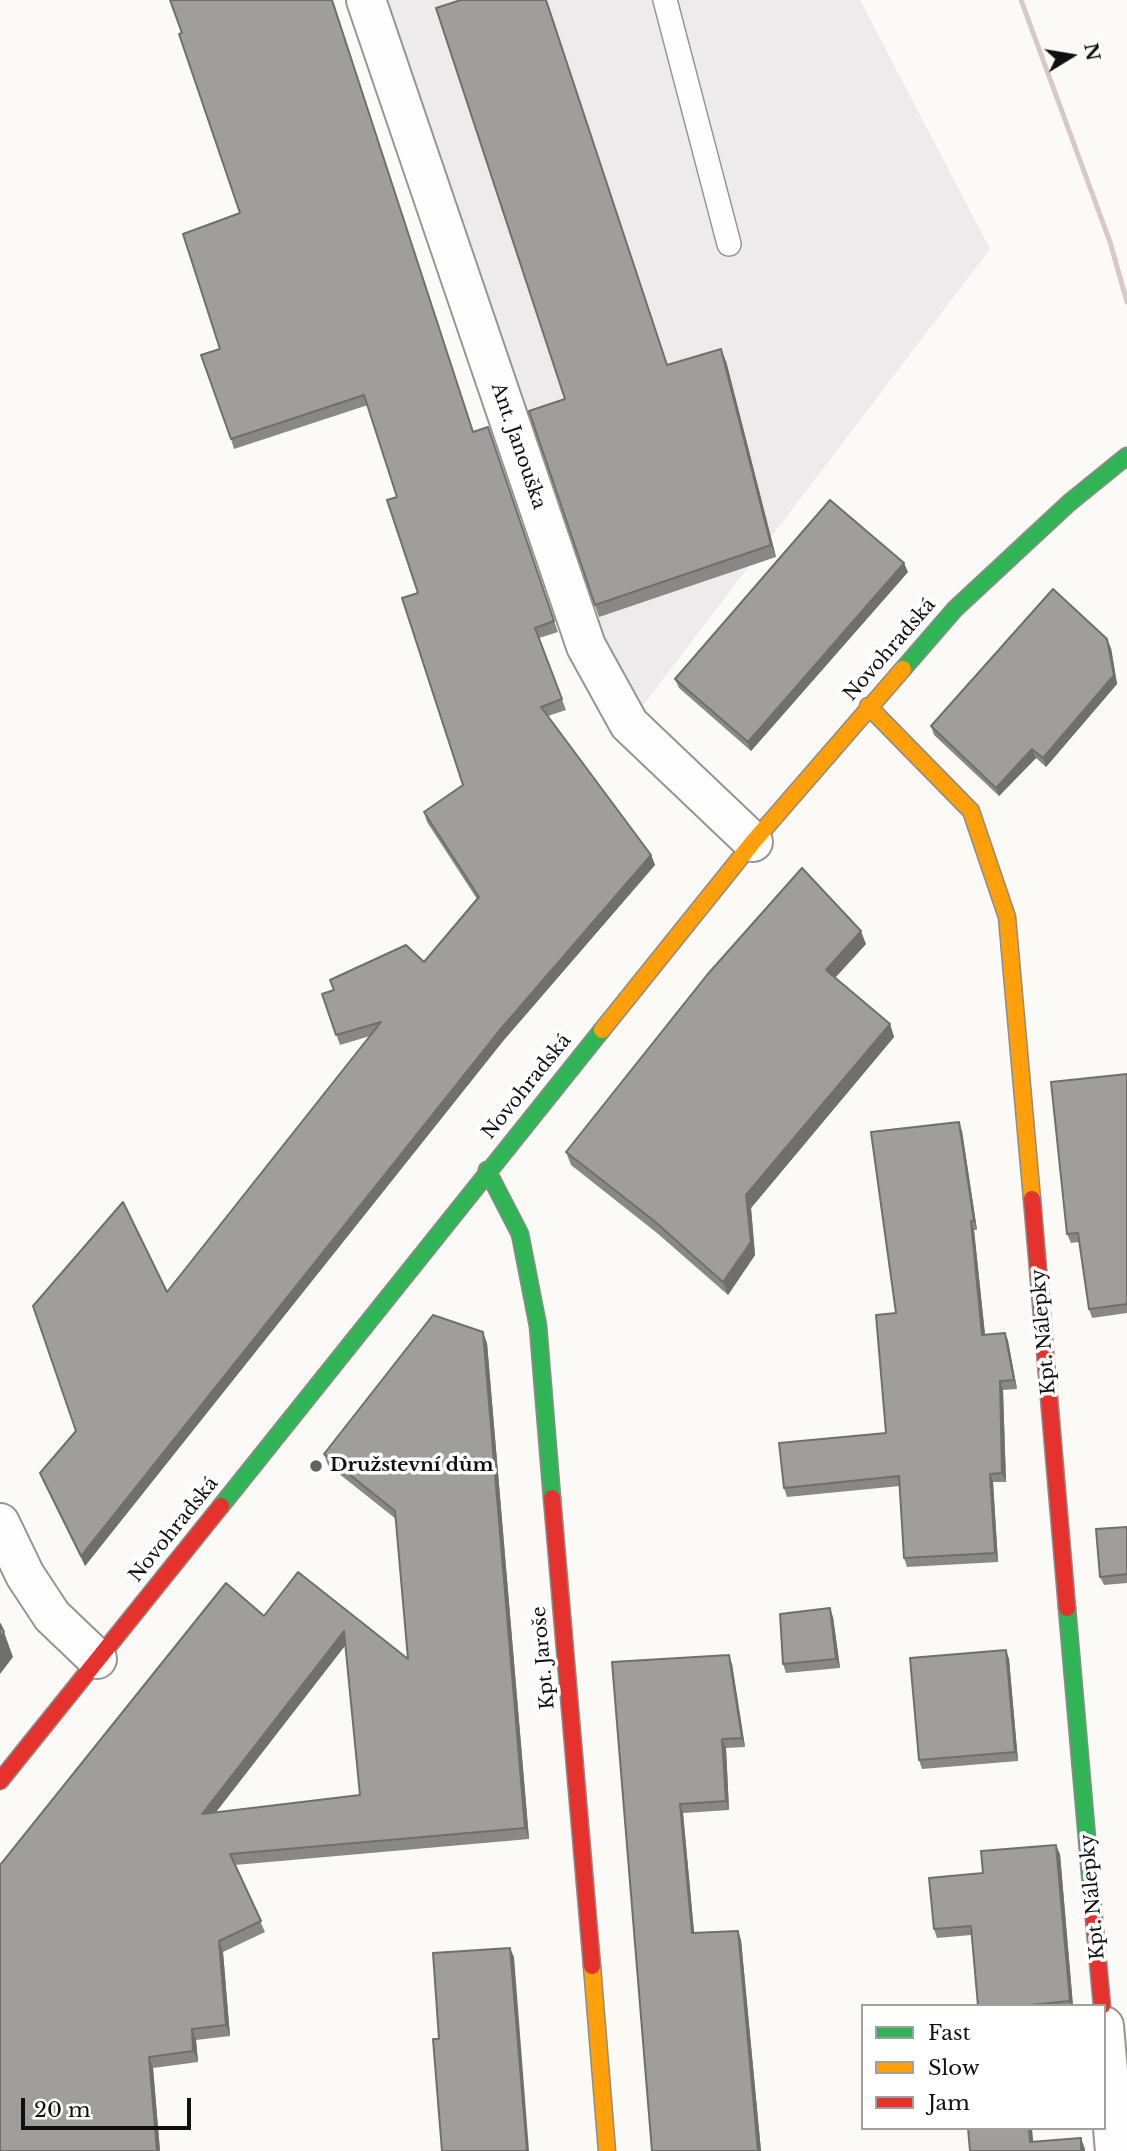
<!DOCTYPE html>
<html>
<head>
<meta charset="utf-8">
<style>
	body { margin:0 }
	#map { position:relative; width:1127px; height:2151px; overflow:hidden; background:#fcfaf7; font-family:"Libre Baskerville",serif }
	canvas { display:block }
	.legend { position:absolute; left:861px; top:2004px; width:245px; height:126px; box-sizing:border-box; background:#fff; border:2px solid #9f9f9f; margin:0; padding:9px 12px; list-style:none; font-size:21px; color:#101010 }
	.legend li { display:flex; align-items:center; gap:14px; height:35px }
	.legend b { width:35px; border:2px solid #9f9f9f }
	.north { position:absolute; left:1036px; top:21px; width:70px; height:70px; -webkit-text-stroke:5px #fff; paint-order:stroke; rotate:79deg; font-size:19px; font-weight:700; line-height:28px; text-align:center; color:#101010 }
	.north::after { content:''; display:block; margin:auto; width:24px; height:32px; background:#101010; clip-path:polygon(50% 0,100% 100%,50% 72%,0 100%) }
	.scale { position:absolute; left:21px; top:2098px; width:170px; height:32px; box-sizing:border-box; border:4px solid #101010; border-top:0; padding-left:9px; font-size:21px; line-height:24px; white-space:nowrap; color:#101010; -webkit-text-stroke:5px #fff; paint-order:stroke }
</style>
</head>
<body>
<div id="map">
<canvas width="1127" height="2151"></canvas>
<ul class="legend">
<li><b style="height:9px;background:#30b455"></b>Fast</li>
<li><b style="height:9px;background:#ff9f0a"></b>Slow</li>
<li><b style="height:9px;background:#e5322d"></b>Jam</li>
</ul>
<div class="north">N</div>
<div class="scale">20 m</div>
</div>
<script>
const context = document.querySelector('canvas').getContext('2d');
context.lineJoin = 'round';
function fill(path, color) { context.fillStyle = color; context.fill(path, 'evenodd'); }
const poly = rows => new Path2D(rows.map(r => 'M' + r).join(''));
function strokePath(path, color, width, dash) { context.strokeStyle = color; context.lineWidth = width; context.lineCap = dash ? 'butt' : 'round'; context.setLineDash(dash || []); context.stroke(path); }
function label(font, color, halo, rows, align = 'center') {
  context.font = font + ' "Libre Baskerville",serif'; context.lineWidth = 7; context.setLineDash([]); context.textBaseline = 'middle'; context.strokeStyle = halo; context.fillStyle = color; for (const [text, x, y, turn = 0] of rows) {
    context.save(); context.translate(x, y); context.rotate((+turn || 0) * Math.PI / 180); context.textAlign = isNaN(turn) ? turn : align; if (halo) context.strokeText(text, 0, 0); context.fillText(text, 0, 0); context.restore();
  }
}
const industrial = poly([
	[366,0,860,0,990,249,629,724]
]);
const lane = poly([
	[665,0,729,244]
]);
const street = poly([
	[366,0,586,646,629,724,753,842],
	[0,1523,25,1575,52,1616,97,1659],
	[1104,2026,1115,2151]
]);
const fast = poly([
	[903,669,955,609,1069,503,1127,456],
	[487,1170,520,1234,538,1326,552,1498],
	[221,1506,602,1030],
	[1067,1608,1093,1908]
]);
const slow = poly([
	[868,706,971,811,1007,917,1032,1199],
	[602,1030,753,842,903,669],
	[592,1966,607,2151]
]);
const jam = poly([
	[1032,1199,1067,1608],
	[552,1498,592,1966],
	[0,1781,221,1506],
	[1093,1908,1102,2006]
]);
const rail = poly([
	[1021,0,1110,242,1127,302]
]);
const wall = poly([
	[183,234,473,432,488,427,558,632,539,638,566,710,548,716,651,855,655,865,503,1041,85,1566,44,1483,40,1473,76,1431,167,1292,370,1036,340,1045,322,994,424,962,477,899,427,822,424,812,463,785,418,593,397,497,368,405,234,449,231,439,220,349],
	[726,361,776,557,599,617,529,411,668,365],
	[908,572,751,751,679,688,675,679],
	[1111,648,1117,684,1046,767,1036,758,999,796,934,735,931,726],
	[866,944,835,978,890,1024,894,1037,751,1208,755,1255,728,1295,657,1233,571,1165,566,1152],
	[1127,1074,1127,1313,1092,1318,1089,1309,1079,1242,1071,1243,1067,1234],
	[962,1131,977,1230,974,1230,985,1335,1005,1333,1008,1341,1017,1389,1003,1390,1006,1482,993,1482,998,1562,907,1567,904,1558,900,1486,787,1497,784,1488,886,1433,896,1313],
	[487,1343,529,1839,235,1865,265,1932,223,1952,230,2036,196,2040,198,2062,153,2068,160,2151,0,2151,264,1616,408,1659,396,1519,328,1465,324,1454],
	[345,1645,360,1795,216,1812],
	[1127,1527,1127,1583,1104,1585,1100,1577],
	[833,1617,840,1668,786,1673,783,1664],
	[1006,1650,1009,1659,1018,1761,922,1769,919,1760],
	[612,1662,732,1664,745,1747,726,1748,729,1810,683,1813,694,1933,738,1931,741,1940,761,2151,652,2151],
	[1060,1854,1073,2006,978,2006,971,1935,937,1938,934,1929,983,1873]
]);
const shadedWall = poly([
	[721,349,726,361,776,557,771,545],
	[904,563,908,572,751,751,748,742],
	[1107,639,1111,648,1117,684,1046,767,1043,758],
	[1032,749,1036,758,999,796,996,788],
	[651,855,655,865,503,1041,85,1566,81,1556,499,1031],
	[861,931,866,944,830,983,826,970],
	[890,1024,894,1037,751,1208,755,1255,728,1295,723,1282,746,1195],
	[959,1122,962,1131,977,1230,974,1221],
	[971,1221,974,1230,986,1344,982,1335],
	[483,1332,487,1343,529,1839,525,1828],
	[1005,1333,1008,1341,1017,1389,1014,1380],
	[1000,1381,1003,1390,1006,1482,1002,1473],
	[990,1474,993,1482,998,1562,995,1553],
	[830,1608,833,1617,840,1668,836,1659],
	[344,1631,348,1642,206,1825,202,1814],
	[4,1632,13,1657,0,1674,0,1637],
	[1006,1650,1009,1659,1018,1761,1015,1752],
	[729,1655,732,1664,745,1747,742,1738],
	[722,1739,726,1748,729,1810,726,1801],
	[680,1804,683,1813,695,1942,692,1933],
	[1056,1845,1060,1854,1073,2006,1071,2006,1070,2001],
	[738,1931,741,1940,761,2151,758,2151],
	[219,1941,223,1952,230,2036,226,2025],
	[510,1948,514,1957,529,2151,527,2151],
	[192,2029,196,2040,198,2062,193,2051],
	[149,2057,153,2068,160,2151,157,2151],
	[1029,2128,1032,2128,1034,2151,1030,2142],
	[1081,2138,1085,2149,1085,2151,1081,2151]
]);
const building = poly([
	[170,0,332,0,473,432,488,427,554,621,535,628,562,699,541,707,651,855,499,1031,81,1556,40,1473,76,1431,33,1306,123,1202,167,1292,381,1022,336,1035,322,994,334,990,330,980,406,945,424,962,479,897,424,812,463,785,402,598,418,593,387,500,397,497,364,395,231,439,201,355,220,349,183,234,240,213,179,34,182,33,170,0],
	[461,0,546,0,667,365,721,349,771,545,595,605,529,411,565,399,436,8,461,0],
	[830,500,904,563,748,742,675,679,830,500],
	[1053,589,1107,639,1114,675,1043,758,1032,749,996,788,931,726,1053,589],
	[802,868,861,931,826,970,890,1024,746,1195,751,1242,723,1282,653,1220,566,1152,707,975,802,868],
	[1127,1074,1127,1304,1089,1309,1078,1233,1067,1234,1051,1082,1127,1074],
	[959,1122,974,1221,971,1221,982,1335,1005,1333,1014,1380,1000,1381,1002,1473,990,1474,995,1553,904,1558,899,1476,784,1488,779,1443,886,1433,876,1315,896,1313,871,1132,959,1122],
	[433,1315,483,1332,525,1828,230,1854,261,1921,219,1941,226,2025,192,2029,193,2051,149,2057,157,2151,0,2151,0,1865,226,1583,264,1616,298,1572,408,1659,395,1511,324,1454,433,1315],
	[344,1631,360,1795,202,1814,344,1631],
	[1127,1527,1127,1574,1100,1577,1096,1529,1127,1527],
	[830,1608,836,1659,783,1664,780,1614,830,1608],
	[0,1624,4,1632,0,1637,0,1624],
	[1006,1650,1015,1752,919,1760,910,1658,1006,1650],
	[729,1655,742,1738,722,1739,726,1801,680,1804,692,1933,738,1931,758,2151,652,2151,612,1662,729,1655],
	[1056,1845,1070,2001,1020,2006,978,2006,971,1926,934,1929,929,1878,983,1873,981,1851,1056,1845],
	[510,1948,527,2151,442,2151,433,2039,439,2039,433,1953,510,1948],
	[968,2128,1029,2128,1030,2142,1081,2138,1081,2151,970,2151,968,2128]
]);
const markers = [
	[316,1466,7,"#636261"]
];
const streetNames = [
	["Ant. Janouška",518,446,71],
	["Novohradská",890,650,-49],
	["Novohradská",527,1087,-51],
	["Kpt. Nálepky",1044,1332,-95],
	["Novohradská",174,1530,-51],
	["Kpt. Jaroše",544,1658,-95],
	["Kpt. Nálepky",1093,1897,-95]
];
const poiNames = [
	["Družstevní dům",330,1466]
];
fill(industrial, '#eeebed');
strokePath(lane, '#969594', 26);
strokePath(street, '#969594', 42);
strokePath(fast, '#8d8c8b', 19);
strokePath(slow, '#8d8c8b', 19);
strokePath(jam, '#8d8c8b', 19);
strokePath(lane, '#fffefe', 23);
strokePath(street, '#fffefe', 38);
strokePath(fast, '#30b455', 16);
strokePath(slow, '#ff9f0a', 16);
strokePath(jam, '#e5322d', 16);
strokePath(rail, '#d7c8c9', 5);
fill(wall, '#8a8886');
fill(shadedWall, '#706f6d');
fill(building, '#a09e9c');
strokePath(building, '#706f6d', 2);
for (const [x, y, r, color] of markers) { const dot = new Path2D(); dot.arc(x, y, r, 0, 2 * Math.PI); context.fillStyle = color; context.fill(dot); strokePath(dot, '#fff', 2.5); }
label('19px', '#101010', '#fff', streetNames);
label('bold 19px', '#101010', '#fff', poiNames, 'left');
</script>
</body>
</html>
